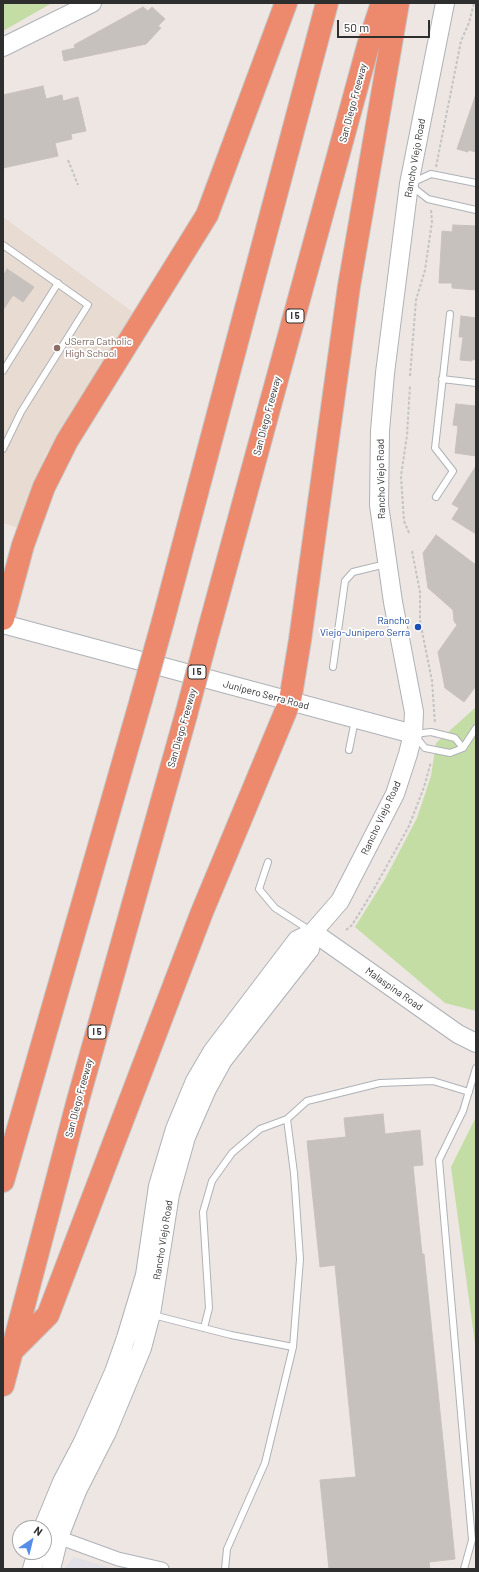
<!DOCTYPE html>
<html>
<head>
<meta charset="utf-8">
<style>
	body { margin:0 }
	#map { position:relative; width:479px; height:1572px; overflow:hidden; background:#ede6e2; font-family:Barlow,sans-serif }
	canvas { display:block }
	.frame { position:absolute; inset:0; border:4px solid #2e2e2e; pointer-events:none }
	.north { position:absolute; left:12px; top:1520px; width:40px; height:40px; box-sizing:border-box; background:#fff; border:1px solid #ababab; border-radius:50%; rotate:35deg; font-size:11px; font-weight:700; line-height:16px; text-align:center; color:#2e2e2e }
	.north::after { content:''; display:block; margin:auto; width:14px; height:18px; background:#558ee7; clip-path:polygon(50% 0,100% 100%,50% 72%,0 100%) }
	.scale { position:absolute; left:337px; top:20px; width:93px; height:18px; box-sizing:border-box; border:2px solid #2e2e2e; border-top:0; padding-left:5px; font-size:12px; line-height:14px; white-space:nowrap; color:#2e2e2e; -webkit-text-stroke:3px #fff; paint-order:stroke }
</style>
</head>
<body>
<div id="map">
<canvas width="479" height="1572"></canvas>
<div class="frame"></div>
<div class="north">N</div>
<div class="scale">50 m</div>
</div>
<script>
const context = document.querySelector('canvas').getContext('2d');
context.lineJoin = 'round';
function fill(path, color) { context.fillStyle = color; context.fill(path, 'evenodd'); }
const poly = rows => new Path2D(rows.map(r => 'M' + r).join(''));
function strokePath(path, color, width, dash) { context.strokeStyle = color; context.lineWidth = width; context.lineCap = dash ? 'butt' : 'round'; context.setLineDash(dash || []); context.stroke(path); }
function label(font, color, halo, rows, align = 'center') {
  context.font = font + ' Barlow,sans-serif'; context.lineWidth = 3.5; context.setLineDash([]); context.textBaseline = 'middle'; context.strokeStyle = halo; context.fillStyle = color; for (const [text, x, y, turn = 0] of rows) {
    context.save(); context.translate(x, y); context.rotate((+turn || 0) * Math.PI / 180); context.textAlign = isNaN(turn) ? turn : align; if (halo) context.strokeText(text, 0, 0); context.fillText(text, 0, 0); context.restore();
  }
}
const industrial = poly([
	[74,1557,114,1569,64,1569]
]);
const education = poly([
	[3,217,134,313,45,456,19,528,3,523]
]);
const green = poly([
	[3,3,52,3,3,31],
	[476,707,476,1011,445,1003,355,927,385,879,417,818,431,776,436,743],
	[476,1117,476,1351,451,1167]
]);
const building = poly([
	[143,7,148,11,152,7,165,19,158,26,161,28,146,44,64,61,62,51,75,48,74,45,143,7],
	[43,86,46,99,62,95,63,101,78,97,86,131,71,134,72,139,55,143,58,156,3,168,3,95,43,86],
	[475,97,476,97,476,152,468,150,468,152,457,149,475,97],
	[453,225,476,226,476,290,452,288,452,283,439,283,442,231,452,232,453,225],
	[7,269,34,287,23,302,13,295,3,310,3,276,7,269],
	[461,316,476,318,476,360,472,359,472,361,460,360,463,337,459,337,461,316],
	[456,404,476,406,476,456,455,453,458,426,453,425,456,404],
	[476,466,476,534,452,519,459,508,452,504,476,466],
	[436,535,476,565,476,686,464,702,445,688,438,652,457,625,454,621,453,610,428,588,423,553,436,535],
	[383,1114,385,1134,420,1130,423,1165,413,1166,422,1254,424,1254,455,1559,429,1562,430,1569,329,1569,320,1480,356,1477,335,1265,320,1267,307,1141,346,1137,344,1118,383,1114]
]);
const path = poly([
	[68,160,78,185],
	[436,167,461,41,469,23,474,3],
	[410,376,416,300,425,270,432,222,431,209],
	[409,533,404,521,401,476,407,435,410,386],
	[412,551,420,592,420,621,432,681,435,724],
	[346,930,352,925,370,896,409,826,424,787,431,762]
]);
const lane = poly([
	[476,183,431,174,409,184,428,199,476,210],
	[3,245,88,305,21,412,3,449],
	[3,371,58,283],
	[442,379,476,383],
	[436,497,453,471,435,448,450,314],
	[333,667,345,581,353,572,386,564],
	[414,734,431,732,455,738,463,748],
	[415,736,425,748,450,753,463,748,476,728],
	[349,750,355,720],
	[268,862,259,889,275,908,311,931],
	[153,1315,231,1335,293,1347],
	[204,1328,209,1308,203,1212,212,1181,232,1153,260,1129,287,1119],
	[225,1569,227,1549,265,1463,293,1347,300,1259,294,1173,287,1119,307,1101,380,1083,433,1081,469,1092],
	[464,1569,472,1540,439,1160,463,1111,476,1068]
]);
const street = poly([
	[44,1532,118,1559,162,1569]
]);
const secondary = poly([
	[3,47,92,3],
	[3,624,413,734],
	[313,932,458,1034,476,1043],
	[43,1528,62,1482,83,1442,114,1372,126,1338,145,1275,158,1186,175,1129,195,1081,212,1052,297,940,313,932,340,901,395,794,408,754,413,734,414,712,393,602,379,505,380,431,385,373,409,184,445,3],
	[32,1569,37,1552],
	[51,1569,59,1537,77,1491,107,1432,142,1348,151,1314,170,1194,186,1137,207,1089,223,1060,310,949,313,932]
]);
const highway = poly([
	[3,619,23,545,44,487,67,441,207,215,286,3],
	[163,621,327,3],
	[209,629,368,46,382,3],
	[3,1181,141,700],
	[13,1350,48,1315,202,912,290,701,300,640,349,286,398,3],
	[3,1385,78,1100,186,715]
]);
const highwayBridge = poly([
	[141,700,163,621],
	[186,715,209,629]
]);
const markers = [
	[57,348,4,"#8d6e63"],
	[418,627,4,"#1a4fb4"]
];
const shields = [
	[295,316,18],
	[197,672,18],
	[97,1032,18]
];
const shieldNames = [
	["I 5",295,316],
	["I 5",197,672],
	["I 5",97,1032]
];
const streetNames = [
	["San Diego Freeway",353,103,-75],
	["Rancho Viejo Road",415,158,-80],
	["San Diego Freeway",267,416,-75],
	["Rancho Viejo Road",381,479,-91],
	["Junipero Serra Road",266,695,15],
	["San Diego Freeway",182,728,-74],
	["Rancho Viejo Road",381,818,-65],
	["Malaspina Road",394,989,35],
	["San Diego Freeway",79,1098,-75],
	["Rancho Viejo Road",163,1240,-81]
];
const educationNames = [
	["JSerra Catholic",65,342],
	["High School",65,354]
];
const transitNames = [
	["Rancho",410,621],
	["Viejo-Junipero Serra",410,633]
];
fill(industrial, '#e2e1e7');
fill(education, '#e8dbd1');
fill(green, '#c4dda5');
fill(building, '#c6c1bd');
strokePath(building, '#c9c1bb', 1);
strokePath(lane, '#aeb2b8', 8);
strokePath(street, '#aeb2b8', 15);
strokePath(secondary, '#aeb2b8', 20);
strokePath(highway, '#c4c4c4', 24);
strokePath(path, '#c4c4c4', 2, [3, 2]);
strokePath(lane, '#fff', 6);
strokePath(street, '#fff', 13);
strokePath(secondary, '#fff', 18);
strokePath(highway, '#ed8a6d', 22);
strokePath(highwayBridge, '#c4c4c4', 24, []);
strokePath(highwayBridge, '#ed8a6d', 22);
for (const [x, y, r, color] of markers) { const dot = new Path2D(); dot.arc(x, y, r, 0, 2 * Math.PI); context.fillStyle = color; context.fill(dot); strokePath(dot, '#fff', 1.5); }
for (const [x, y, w] of shields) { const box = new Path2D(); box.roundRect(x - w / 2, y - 7, w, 14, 3); context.fillStyle = '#fff'; context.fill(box); strokePath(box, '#2e2e2e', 1); }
label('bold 9px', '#2e2e2e', null, shieldNames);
label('10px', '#2e2e2e', '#fff', streetNames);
label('10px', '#785e54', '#fff', educationNames, 'left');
label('10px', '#164399', '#fff', transitNames, 'right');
</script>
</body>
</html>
